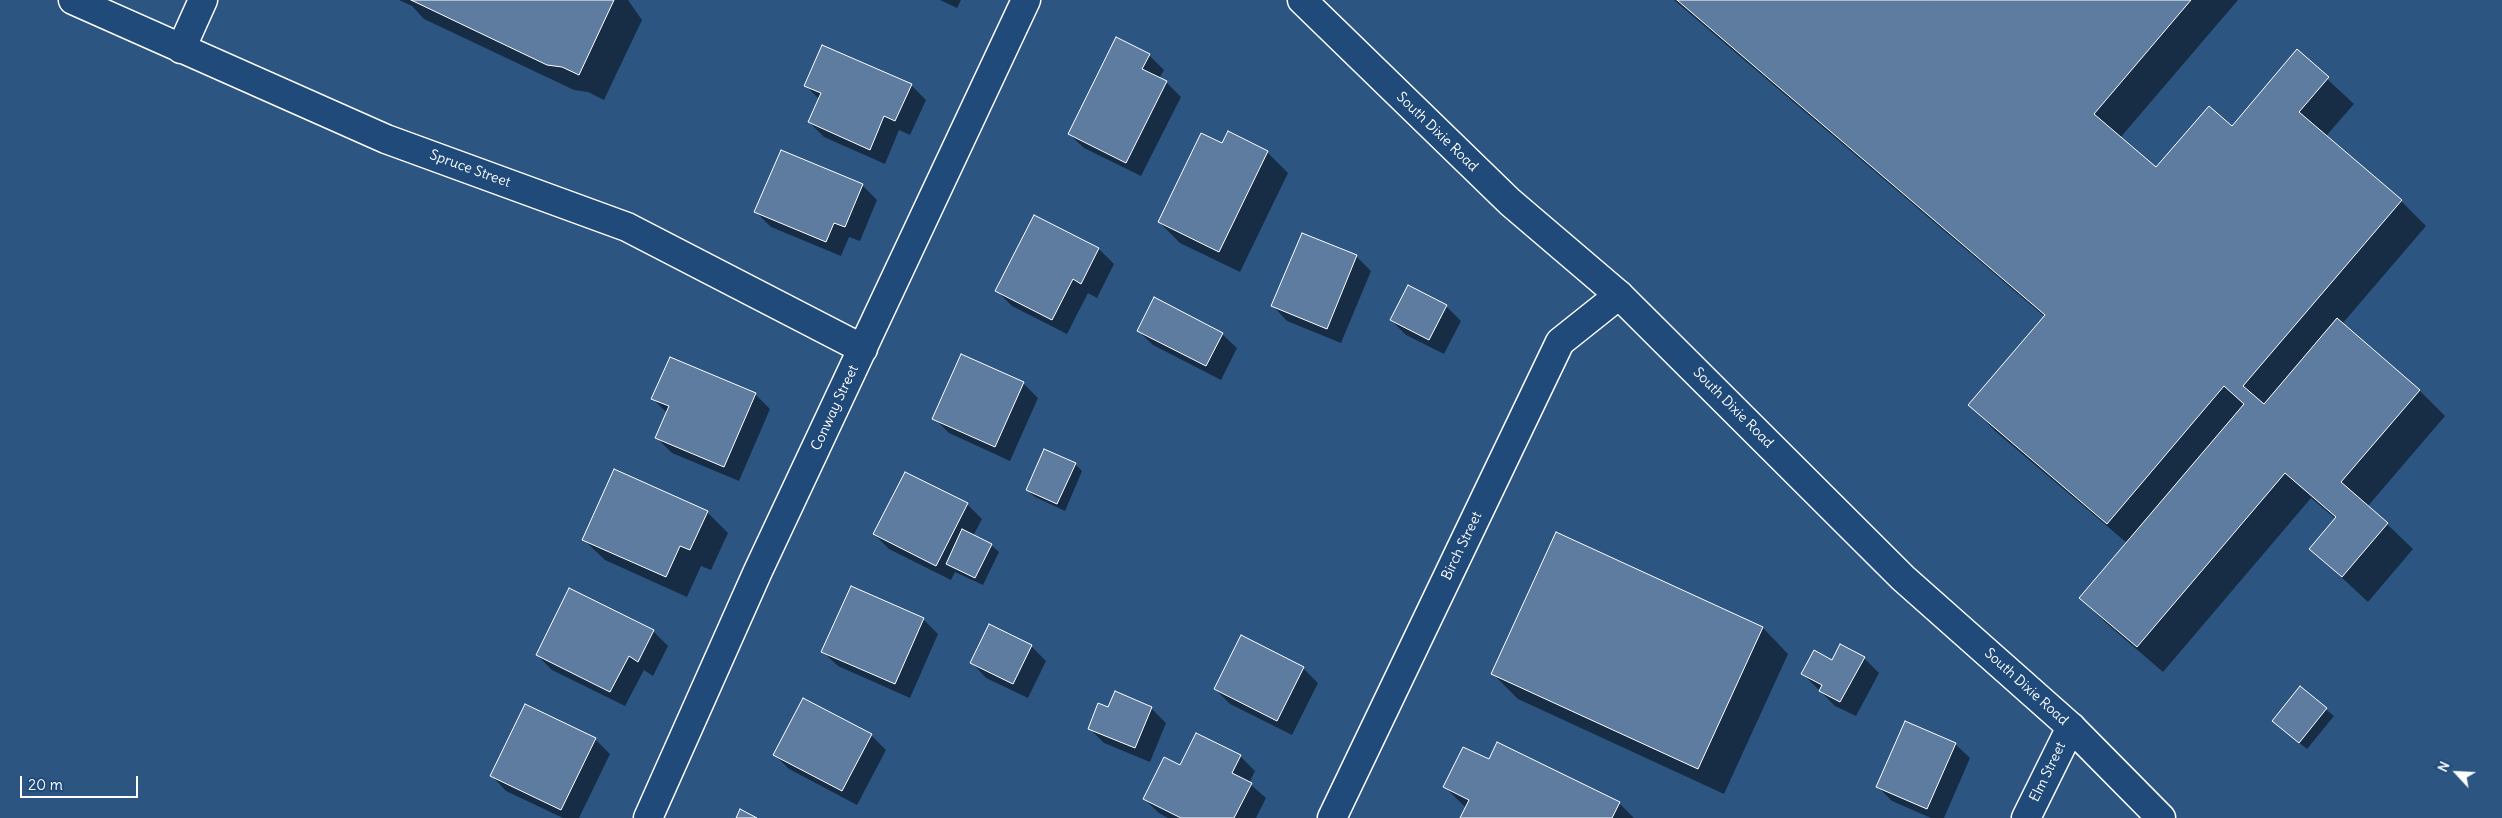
<!DOCTYPE html>
<html>
<head>
<meta charset="utf-8">
<style>
	body { margin:0 }
	#map { position:relative; width:2502px; height:818px; overflow:hidden; background:#2c5582; font-family:Delius,sans-serif }
	canvas { display:block }
	.north { position:absolute; left:2432px; top:748px; width:50px; height:50px; -webkit-text-stroke:4px #1f4a7a; paint-order:stroke; rotate:295deg; font-size:14px; font-weight:700; line-height:20px; text-align:center; color:#fff }
	.north::after { content:''; display:block; margin:auto; width:18px; height:22px; background:#fff; clip-path:polygon(50% 0,100% 100%,50% 72%,0 100%) }
	.scale { position:absolute; left:20px; top:776px; width:118px; height:22px; box-sizing:border-box; border:2px solid #fff; border-top:0; padding-left:6px; font-size:15px; line-height:18px; white-space:nowrap; color:#fff; -webkit-text-stroke:4px #1f4a7a; paint-order:stroke }
</style>
</head>
<body>
<div id="map">
<canvas width="2502" height="818"></canvas>
<div class="north">N</div>
<div class="scale">20 m</div>
</div>
<script>
const context = document.querySelector('canvas').getContext('2d');
context.lineJoin = 'round';
function fill(path, color) { context.fillStyle = color; context.fill(path, 'evenodd'); }
const poly = rows => new Path2D(rows.map(r => 'M' + r).join(''));
function strokePath(path, color, width, dash) { context.strokeStyle = color; context.lineWidth = width; context.lineCap = dash ? 'butt' : 'round'; context.setLineDash(dash || []); context.stroke(path); }
function label(font, color, halo, rows, align = 'center') {
  context.font = font + ' Delius,sans-serif'; context.lineWidth = 4; context.setLineDash([]); context.textBaseline = 'middle'; context.strokeStyle = halo; context.fillStyle = color; for (const [text, x, y, turn = 0] of rows) {
    context.save(); context.translate(x, y); context.rotate((+turn || 0) * Math.PI / 180); context.textAlign = isNaN(turn) ? turn : align; if (halo) context.strokeText(text, 0, 0); context.fillText(text, 0, 0); context.restore();
  }
}
const shadow = poly([
	[399,0,628,0,642,20,604,100,588,92,574,90,424,19,412,6],
	[940,0,961,0,957,8],
	[1674,0,2238,0,2120,138,2156,169,2232,128,2297,51,2354,104,2326,136,2401,201,2426,226,2342,324,2419,390,2445,416,2368,506,2413,549,2368,602,2311,549,2336,519,2311,498,2163,672,2106,623,2081,598,2127,543,1995,431,1970,405,2045,317],
	[1149,55,1164,70,1159,79,1166,82,1181,97,1141,176,1084,148,1069,134],
	[911,85,926,100,910,135,899,130,885,164,824,137,809,122,819,99,806,86],
	[1223,144,1267,152,1288,173,1240,272,1180,243,1159,222],
	[862,185,877,200,860,241,849,237,841,256,771,227,756,212],
	[1034,217,1099,249,1114,264,1097,298,1088,293,1067,334,1012,306,997,291],
	[1356,256,1371,271,1341,343,1287,321,1273,306],
	[1446,306,1461,321,1444,354,1406,335,1391,320],
	[1138,331,1222,334,1237,348,1221,380,1153,345],
	[1023,383,1038,398,1010,461,949,433,934,418],
	[755,394,770,409,739,481,672,453,657,438,667,413,653,399],
	[1075,464,1082,471,1065,511,1035,497,1027,490],
	[967,504,982,519,973,536,991,545,999,552,983,585,955,572,951,580,889,549,874,534],
	[707,512,728,533,711,570,701,566,687,597,605,560,584,540],
	[1557,534,1763,628,1788,654,1724,794,1518,699,1493,674],
	[570,589,654,632,668,646,653,676,644,670,625,706,552,670,537,655],
	[923,619,938,634,910,698,838,666,823,652],
	[1242,637,1303,668,1318,683,1292,735,1230,704,1215,689],
	[1031,646,1046,661,1028,698,986,678,972,663],
	[1864,658,1879,673,1856,716,1835,706,1803,674,1833,662],
	[2300,688,2334,716,2307,749,2281,728],
	[803,700,871,735,886,750,857,805,789,769,774,754],
	[526,706,595,739,610,754,579,818,563,818,506,791,492,776],
	[1109,708,1151,708,1166,723,1150,762,1104,743,1089,728],
	[1955,744,1970,758,1944,818,1931,818,1892,801,1877,786],
	[1240,756,1255,771,1249,783,1266,798,1256,818,1168,818,1159,813,1144,799,1181,767],
	[1489,761,1619,803,1634,818,1461,818,1466,808,1445,787]
]);
const building = poly([
	[411,0,614,0,579,75,562,67,547,65,411,0],
	[1677,0,2191,0,2094,114,2156,167,2209,106,2232,126,2297,49,2329,77,2299,112,2402,200,2243,386,2264,404,2337,318,2420,390,2341,482,2388,523,2342,577,2309,549,2336,517,2285,473,2137,647,2079,598,2244,404,2224,386,2107,524,1968,405,2045,315,1677,0],
	[1116,37,1150,54,1142,69,1167,81,1126,163,1068,134,1116,37],
	[822,45,912,84,895,121,884,116,870,150,808,122,821,93,804,86,822,45],
	[1228,131,1268,151,1219,252,1158,222,1201,133,1222,143,1228,131],
	[781,150,863,184,845,227,834,223,826,242,754,212,781,150],
	[1034,215,1099,248,1081,284,1073,279,1052,320,995,291,1034,215],
	[1302,233,1357,255,1327,329,1271,306,1302,233],
	[1408,285,1447,305,1429,340,1390,320,1408,285],
	[1154,297,1223,333,1206,366,1137,331,1154,297],
	[961,354,1024,382,995,447,932,419,961,354],
	[670,357,756,393,724,467,655,438,669,406,651,399,670,357],
	[1044,449,1076,463,1057,504,1026,490,1044,449],
	[614,469,708,511,690,550,680,546,666,577,582,540,614,469],
	[905,472,968,503,936,566,873,534,905,472],
	[962,529,992,544,975,578,946,564,962,529],
	[1556,532,1763,627,1698,769,1491,674,1556,532],
	[851,586,924,618,895,684,821,652,851,586],
	[569,588,654,630,638,662,629,656,610,692,536,655,569,588],
	[989,624,1032,645,1013,684,970,663,989,624],
	[1241,635,1304,667,1277,721,1214,689,1241,635],
	[1840,644,1865,657,1840,702,1819,691,1822,685,1801,674,1814,650,1832,660,1840,644],
	[2300,686,2327,708,2299,743,2272,721,2300,686],
	[1115,691,1152,707,1135,748,1088,729,1098,703,1108,707,1115,691],
	[803,698,872,734,842,791,773,755,803,698],
	[525,704,596,738,561,810,490,776,525,704],
	[1905,721,1956,743,1927,809,1876,787,1905,721],
	[1196,733,1241,755,1232,773,1252,783,1234,818,1181,818,1143,799,1164,757,1180,765,1196,733],
	[1497,742,1620,802,1612,818,1460,818,1469,800,1443,787,1463,747,1489,759,1497,742],
	[740,809,757,818,736,818,740,809]
]);
const minor = poly([
	[73,0,386,139,627,227,863,349],
	[181,49,203,0],
	[648,818,758,571,1026,0],
	[1332,818,1560,342,1619,295],
	[2026,818,2071,727]
]);
const major = poly([
	[1302,0,1510,202,1619,295,1903,578,2071,727,2161,818]
]);
const streetNames = [
	["South Dixie Road",1437,132,44],
	["Spruce Street",470,169,20],
	["Conway Street",835,408,-65],
	["South Dixie Road",1733,408,45],
	["Birch Street",1462,546,-64],
	["South Dixie Road",2026,687,42],
	["Elm Street",2048,772,-64]
];
fill(shadow, '#0007');
fill(building, '#5e7c9f');
strokePath(building, '#fff', 1);
strokePath(minor, '#fff', 31);
strokePath(major, '#fff', 31);
strokePath(minor, '#1f4a7a', 28);
strokePath(major, '#1f4a7a', 28);
label('14px', '#fff', '#1f4a7a', streetNames);
</script>
</body>
</html>
